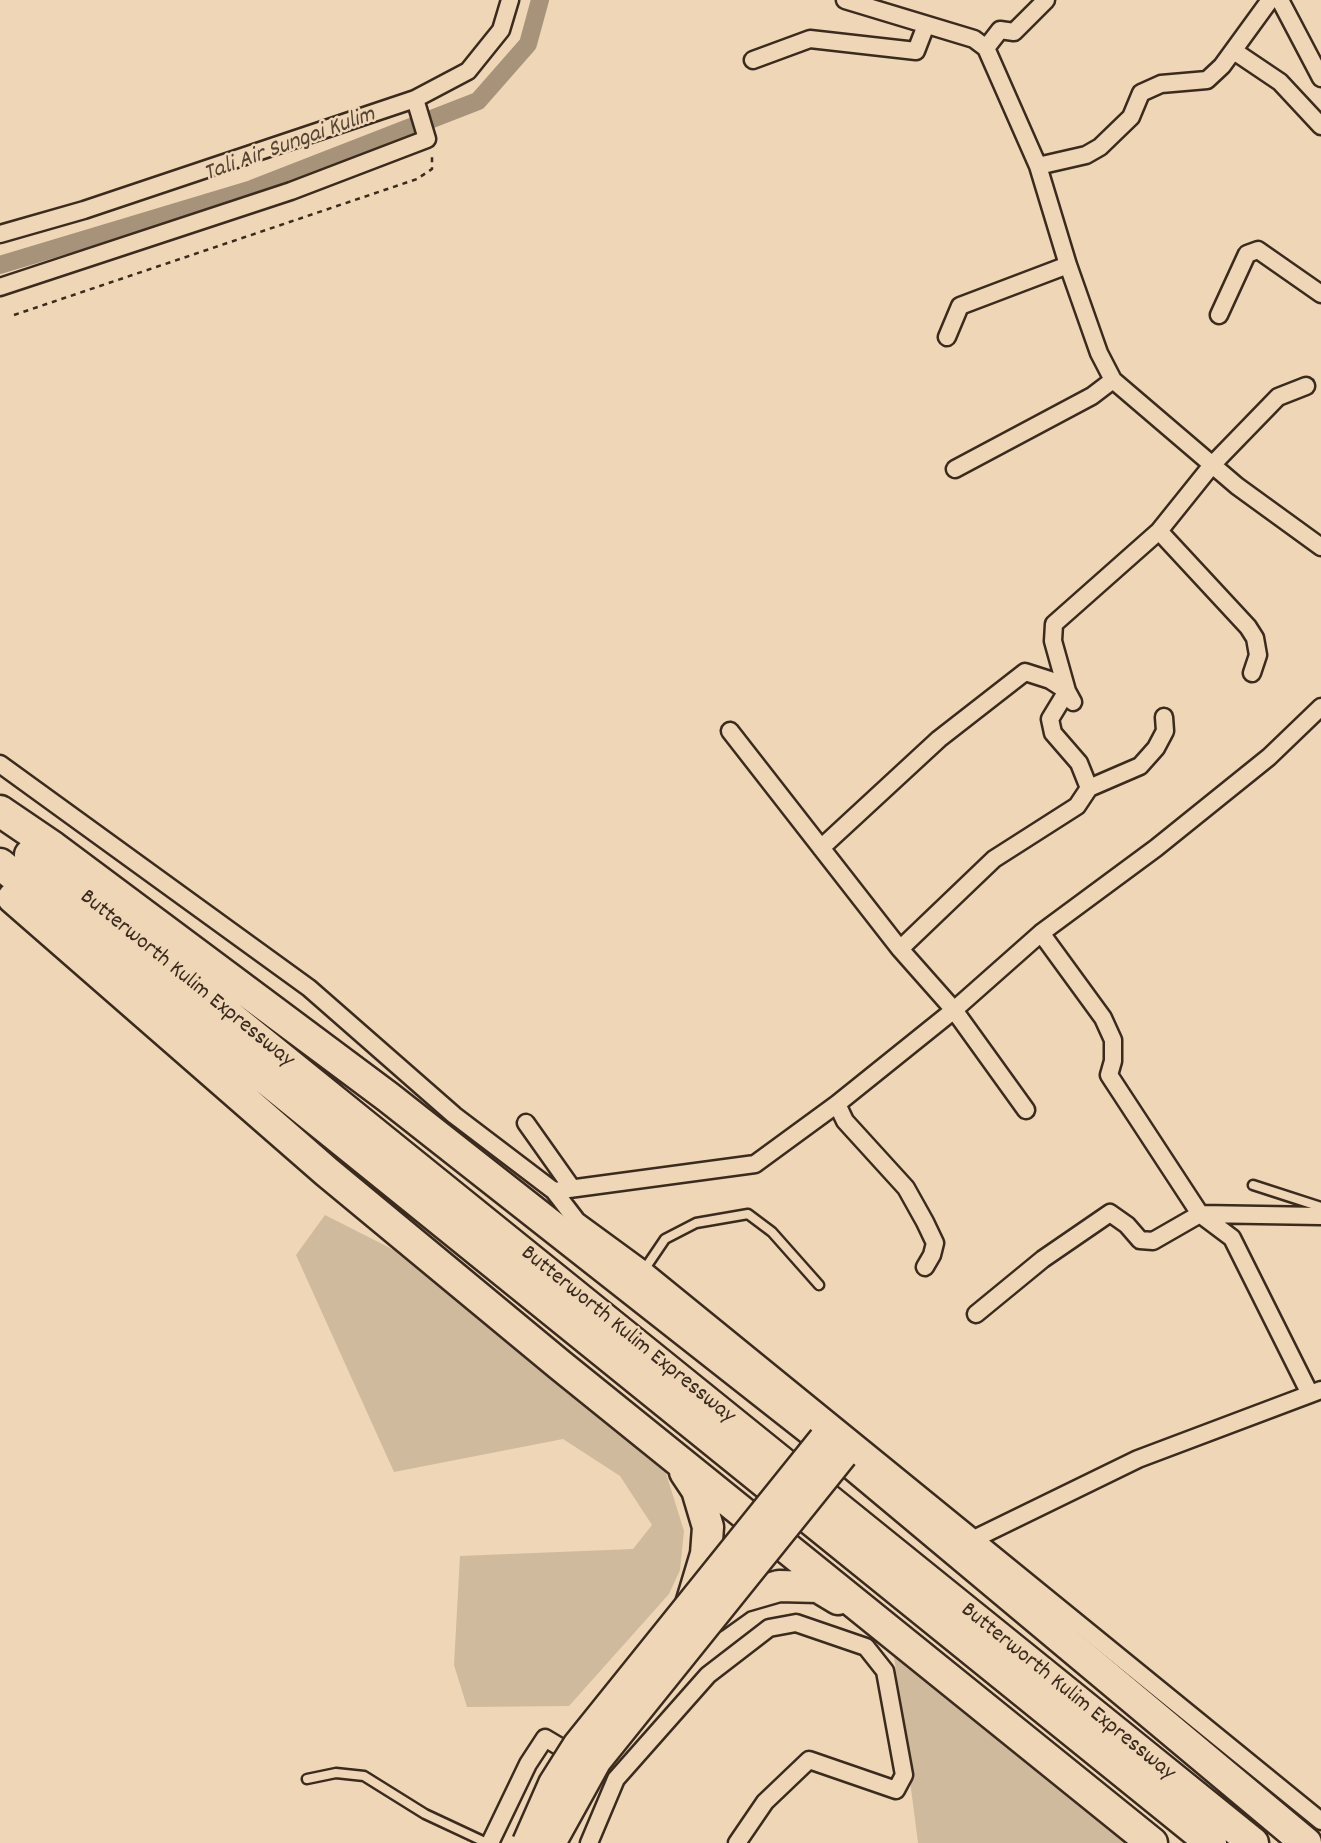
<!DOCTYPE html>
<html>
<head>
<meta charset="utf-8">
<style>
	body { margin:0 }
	canvas { display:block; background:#eed6b6 }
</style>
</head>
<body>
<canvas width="1321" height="1843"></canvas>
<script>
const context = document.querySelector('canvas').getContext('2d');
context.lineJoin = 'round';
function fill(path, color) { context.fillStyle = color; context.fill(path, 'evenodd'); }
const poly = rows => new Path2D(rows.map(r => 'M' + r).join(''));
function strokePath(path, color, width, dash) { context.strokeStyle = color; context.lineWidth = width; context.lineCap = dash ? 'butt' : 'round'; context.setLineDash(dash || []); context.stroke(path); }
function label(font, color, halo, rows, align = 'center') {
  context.font = font + ' Dekko,sans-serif'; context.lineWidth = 5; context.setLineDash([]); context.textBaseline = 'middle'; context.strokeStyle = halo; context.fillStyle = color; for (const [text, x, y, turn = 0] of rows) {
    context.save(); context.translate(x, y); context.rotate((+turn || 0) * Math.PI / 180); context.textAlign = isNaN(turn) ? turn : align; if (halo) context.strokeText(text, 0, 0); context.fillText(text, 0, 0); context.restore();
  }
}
const green = poly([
	[325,1215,394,1250,665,1470,684,1531,680,1570,669,1594,569,1706,467,1707,454,1665,460,1556,633,1549,652,1525,620,1476,563,1439,394,1472,296,1255],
	[894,1656,1136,1843,918,1843]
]);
const canal = poly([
	[0,265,252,189,478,101,528,44,540,0]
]);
const path = poly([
	[14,315,417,179,432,169,432,156]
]);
const service = poly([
	[1253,1185,1321,1207],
	[644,1270,665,1239,696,1223,748,1214,772,1232,819,1285],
	[307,1779,336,1773,364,1776,425,1814,487,1843]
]);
const minor = poly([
	[845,0,974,39,986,48,1038,166,1068,265,1099,353,1113,380,1237,486,1321,547],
	[1280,0,1321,78],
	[986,48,1000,30,1014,32,1046,0],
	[1234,51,1280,82,1321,126],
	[753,60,810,39,916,51,926,25],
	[1038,166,1086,155,1100,147,1131,117,1141,93,1161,84,1207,80,1222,66,1270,0],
	[0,234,84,210,415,99,468,71,501,30,510,0],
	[0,287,291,191,427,139,415,99],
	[1219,315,1247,254,1258,250,1321,294],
	[947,337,960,306,1068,265],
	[955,469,1092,396,1113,380],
	[1159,531,1248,627,1255,638,1258,655,1252,673],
	[1073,702,1067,691,1053,641,1054,624,1159,531,1212,465,1278,397,1306,386],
	[730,731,900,949,954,1010,1026,1110],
	[0,764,309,988,454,1115,554,1191,577,1221,644,1270,1321,1821],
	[821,848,939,739,1025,672,1050,680,1067,691,1050,719,1053,733,1079,763,1089,788],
	[1041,933,1103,1018,1113,1040,1113,1061,1109,1075,1200,1214,1232,1238,1310,1394],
	[900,949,994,859,1077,806,1089,788,1140,766,1156,748,1165,731,1164,717],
	[837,1104,845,1121,906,1188,925,1222,935,1243,932,1255,925,1267],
	[526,1123,572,1188],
	[554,1191,755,1164,837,1104,954,1010,1041,933,1156,848,1269,757,1321,707],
	[976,1314,1043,1259,1110,1213,1127,1225,1140,1240,1153,1241,1200,1214,1321,1216],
	[974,1539,1138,1459,1321,1390],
	[490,1843,528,1764,545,1738,577,1757],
	[589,1843,616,1779,708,1675,769,1628,796,1623,866,1647,885,1671,904,1775,896,1790,809,1760,765,1802,737,1843]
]);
const motorway = poly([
	[0,811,53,847,388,1097,824,1440,1306,1843],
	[30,855,1253,1843],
	[0,864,1211,1843],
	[13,898,327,1172,560,1365,1152,1843],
	[685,1472,697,1490,708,1527,706,1554,691,1604],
	[713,1617,741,1597,779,1586,818,1587,838,1599]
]);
const motorwayBridge = poly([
	[528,1843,554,1784,578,1746,824,1440],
	[550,1843,596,1760,842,1454]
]);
const streetNames = [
	["Butterworth Kulim Expressway",186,980,39],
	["Butterworth Kulim Expressway",627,1336,39],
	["Butterworth Kulim Expressway",1067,1693,39]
];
const waterNames = [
	["Tali Air Sungai Kulim",290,146,-20]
];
fill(green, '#d0ba9d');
strokePath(canal, '#a7927a', 18);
strokePath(service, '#3b2a1e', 13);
strokePath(minor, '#3b2a1e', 21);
strokePath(motorway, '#3b2a1e', 35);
strokePath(path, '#3b2a1e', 2.5, [5, 5]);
strokePath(service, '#eed6b6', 8);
strokePath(minor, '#eed6b6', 16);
strokePath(motorway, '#eed6b6', 30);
strokePath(motorwayBridge, '#3b2a1e', 35, []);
strokePath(motorwayBridge, '#eed6b6', 30);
label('23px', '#3b2a1e', '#eed6b6', streetNames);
label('italic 24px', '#564435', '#eed6b6', waterNames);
</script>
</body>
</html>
